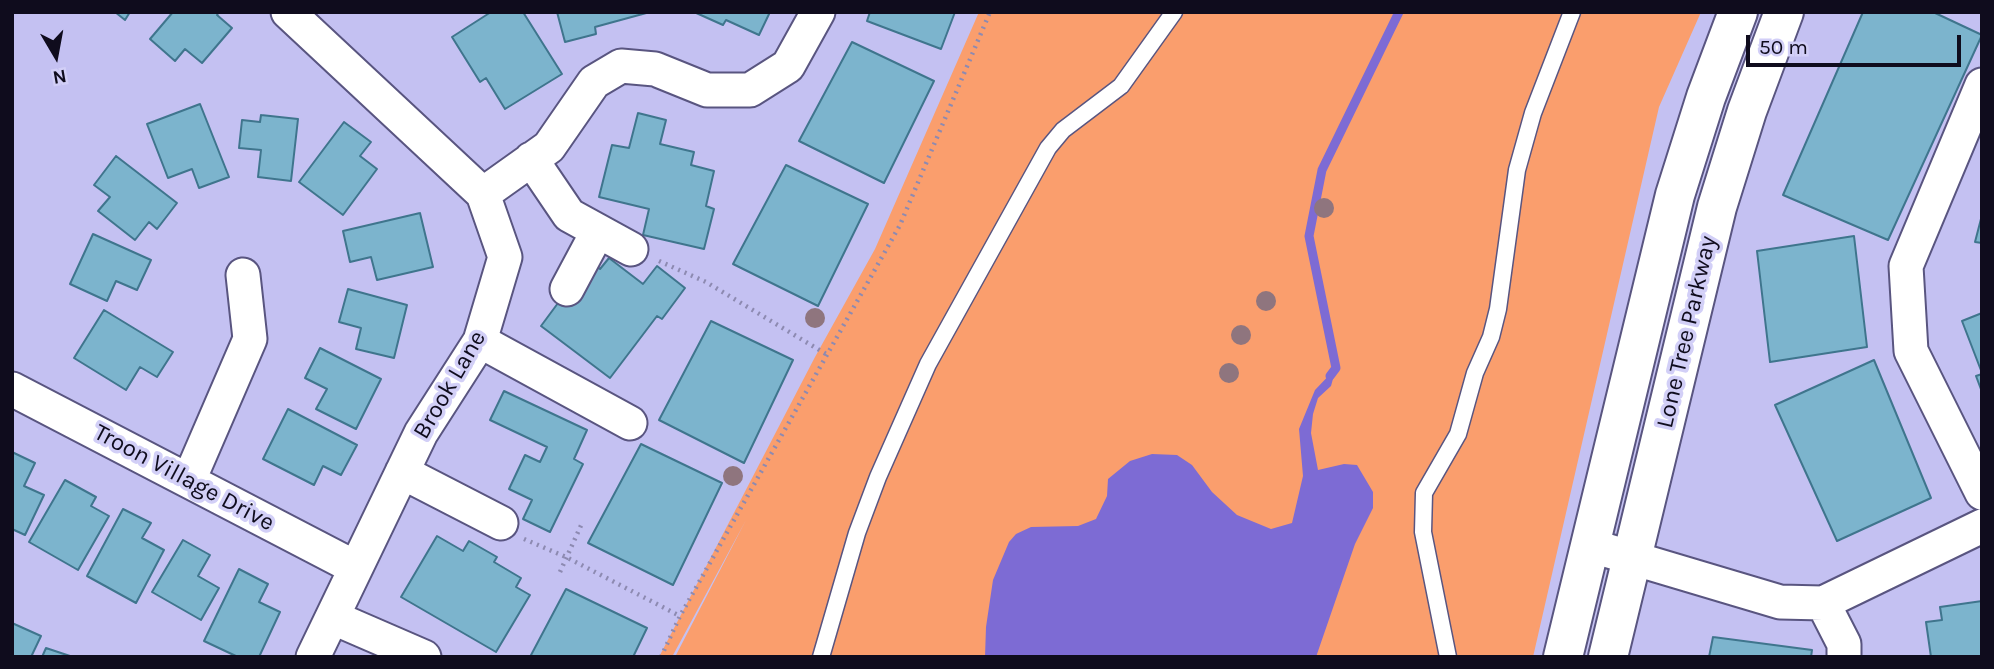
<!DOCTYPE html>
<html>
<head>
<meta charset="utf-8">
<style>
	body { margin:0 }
	#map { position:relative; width:1994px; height:669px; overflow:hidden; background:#c4c1f2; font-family:Karla,sans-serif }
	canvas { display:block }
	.frame { position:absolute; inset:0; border:14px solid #0f0c1d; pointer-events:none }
	.north { position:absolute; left:21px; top:21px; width:70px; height:70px; -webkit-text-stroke:5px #d2cff7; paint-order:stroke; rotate:170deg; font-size:19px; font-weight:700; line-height:28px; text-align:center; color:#0f0c1d }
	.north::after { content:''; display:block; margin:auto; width:24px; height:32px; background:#0f0c1d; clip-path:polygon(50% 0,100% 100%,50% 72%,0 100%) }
	.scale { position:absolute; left:1746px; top:35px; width:215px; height:32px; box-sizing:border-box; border:4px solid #0f0c1d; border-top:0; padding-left:9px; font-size:21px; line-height:24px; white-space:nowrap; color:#0f0c1d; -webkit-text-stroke:5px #d2cff7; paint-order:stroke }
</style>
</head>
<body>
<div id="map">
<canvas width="1994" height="669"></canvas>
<div class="frame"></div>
<div class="north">N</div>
<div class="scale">50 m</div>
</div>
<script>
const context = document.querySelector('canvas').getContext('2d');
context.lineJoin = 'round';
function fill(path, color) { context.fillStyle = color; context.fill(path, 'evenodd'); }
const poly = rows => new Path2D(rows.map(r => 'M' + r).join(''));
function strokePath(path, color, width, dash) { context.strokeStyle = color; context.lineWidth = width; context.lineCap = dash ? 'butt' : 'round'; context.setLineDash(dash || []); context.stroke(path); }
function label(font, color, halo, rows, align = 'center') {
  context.font = font + ' Karla,sans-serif'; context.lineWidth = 7; context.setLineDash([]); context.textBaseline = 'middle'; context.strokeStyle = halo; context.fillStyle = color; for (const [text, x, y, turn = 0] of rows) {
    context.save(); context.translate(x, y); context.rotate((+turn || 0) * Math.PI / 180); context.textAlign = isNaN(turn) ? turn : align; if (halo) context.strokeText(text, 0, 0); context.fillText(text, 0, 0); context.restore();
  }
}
const green = poly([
	[979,12,1701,12,1659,107,1533,657,675,657,746,520,672,657,659,657,815,357,875,249]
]);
const water = poly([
	[1336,368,1331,386,1318,398,1313,414,1311,433,1318,470,1344,464,1357,465,1373,492,1373,508,1355,544,1316,657,985,657,986,627,993,580,1009,542,1016,534,1031,527,1078,526,1096,519,1107,496,1108,479,1130,461,1152,454,1177,455,1192,465,1212,492,1237,515,1271,529,1292,523,1303,476,1299,429,1315,390]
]);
const stream = poly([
	[1330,376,1336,368,1309,236,1322,170,1399,12]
]);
const building = poly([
	[115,12,130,12,125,20,115,12],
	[173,12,219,12,217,15,232,28,202,63,185,49,175,61,150,39,173,12],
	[491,12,523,12,562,74,505,109,486,78,480,82,452,37,491,12],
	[557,12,650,12,595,27,596,34,565,42,557,12],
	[694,12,770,12,759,35,726,20,723,25,694,12],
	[870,12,955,12,941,49,867,21,870,12],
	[1863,12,1933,12,1982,35,1888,240,1783,195,1863,12],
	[852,42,934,81,884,183,799,141,852,42],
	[200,104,229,177,199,188,192,169,168,178,147,124,200,104],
	[638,113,666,120,660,144,694,152,691,165,714,171,706,206,714,209,704,249,643,235,649,209,599,197,612,145,629,148,638,113],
	[261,115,298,119,291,181,258,177,261,150,239,148,242,120,260,122,261,115],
	[344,122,371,142,360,156,377,169,343,215,299,182,344,122],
	[116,156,177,203,157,229,149,222,135,240,98,211,110,197,94,185,116,156],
	[786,165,868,204,818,306,733,264,786,165],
	[420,213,433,267,377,280,371,257,350,262,343,231,420,213],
	[1982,215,1982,243,1975,242,1982,215],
	[93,234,151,260,137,290,116,281,107,301,70,284,93,234],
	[1854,236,1867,347,1770,362,1757,251,1854,236],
	[609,258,643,284,657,266,685,288,662,319,657,316,610,378,541,326,561,299,571,306,588,284,587,260,600,269,609,258],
	[348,289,407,305,394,358,356,349,361,328,339,322,348,289],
	[104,310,173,352,157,377,140,367,126,390,74,358,104,310],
	[1982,313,1982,373,1962,321,1982,313],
	[711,321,793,360,744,463,659,420,711,321],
	[320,348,381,379,356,429,316,409,327,389,305,378,320,348],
	[1874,360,1931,498,1837,541,1775,405,1874,360],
	[1982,374,1982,392,1976,376,1982,374],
	[504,391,587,430,574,459,583,464,550,532,523,519,532,500,509,489,525,455,540,462,547,447,490,420,504,391],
	[288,409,357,445,341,475,323,466,314,485,263,459,288,409],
	[641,444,722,483,673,585,588,543,641,444],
	[12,452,35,463,24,486,44,495,25,535,12,529,12,452],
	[65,480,96,497,91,506,109,516,78,570,29,542,65,480],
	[123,509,151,523,142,538,164,550,136,603,87,576,123,509],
	[437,536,463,551,469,541,497,557,494,562,521,578,516,587,530,595,496,652,401,597,437,536],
	[183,540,210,555,198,576,219,588,201,620,152,592,183,540],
	[239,569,268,584,259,602,280,612,259,657,238,657,204,641,239,569],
	[566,589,647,628,633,657,530,657,566,589],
	[1982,601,1982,657,1931,657,1926,622,1942,620,1940,607,1982,601],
	[12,623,41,636,31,657,12,657,12,623],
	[1713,637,1812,650,1811,657,1709,657,1713,637],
	[46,648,73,657,42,657,46,648]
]);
const path = poly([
	[659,261,706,282,826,354],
	[524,539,566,557,680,616],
	[560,572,583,521],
	[661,657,680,616,900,225,990,12]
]);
const service = poly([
	[821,657,857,533,878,477,928,364,1048,148,1063,130,1121,86,1174,12],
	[1448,657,1423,532,1424,493,1458,434,1475,373,1491,337,1498,309,1517,170,1533,113,1572,12]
]);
const minor = poly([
	[288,12,483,194,505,257,480,341,421,433,313,657],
	[1982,85,1906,266,1911,351,1982,493],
	[531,159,569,215,631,249],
	[483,194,549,147,594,82,621,66,655,69,707,90,750,90,788,66,818,12],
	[567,289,598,231],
	[480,341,630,423],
	[12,389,356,568],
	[402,472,501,523],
	[189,480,250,339,243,275],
	[1592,546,1780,602,1823,603,1982,526],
	[1823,603,1844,644,1844,657],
	[334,618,424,657]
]);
const tertiary = poly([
	[1563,657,1675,195,1706,97,1738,12],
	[1608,657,1717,207,1747,111,1784,12]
]);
const trees = [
	[1324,208],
	[1266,301],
	[815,318],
	[1241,335],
	[1229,373],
	[733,476]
];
const streetNames = [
	["Lone Tree Parkway",1687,332,-77],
	["Brook Lane",450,385,-60],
	["Troon Village Drive",184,478,28]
];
fill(green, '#fa9e6d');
fill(water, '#7d6bd4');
strokePath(stream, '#7d6bd4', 9);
fill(building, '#7cb4cd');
strokePath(building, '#3f758d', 2);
strokePath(service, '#595580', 19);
strokePath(minor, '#595580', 37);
strokePath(tertiary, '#595580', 42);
strokePath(path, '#8d8ab1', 4.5, [2, 5]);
strokePath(service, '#fff', 16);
strokePath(minor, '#fff', 33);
strokePath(tertiary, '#fff', 38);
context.fillStyle = '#8f757e';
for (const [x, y] of trees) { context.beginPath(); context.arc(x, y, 10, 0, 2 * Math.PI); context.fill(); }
label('24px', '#0f0c1d', '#d2cff7', streetNames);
</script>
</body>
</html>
